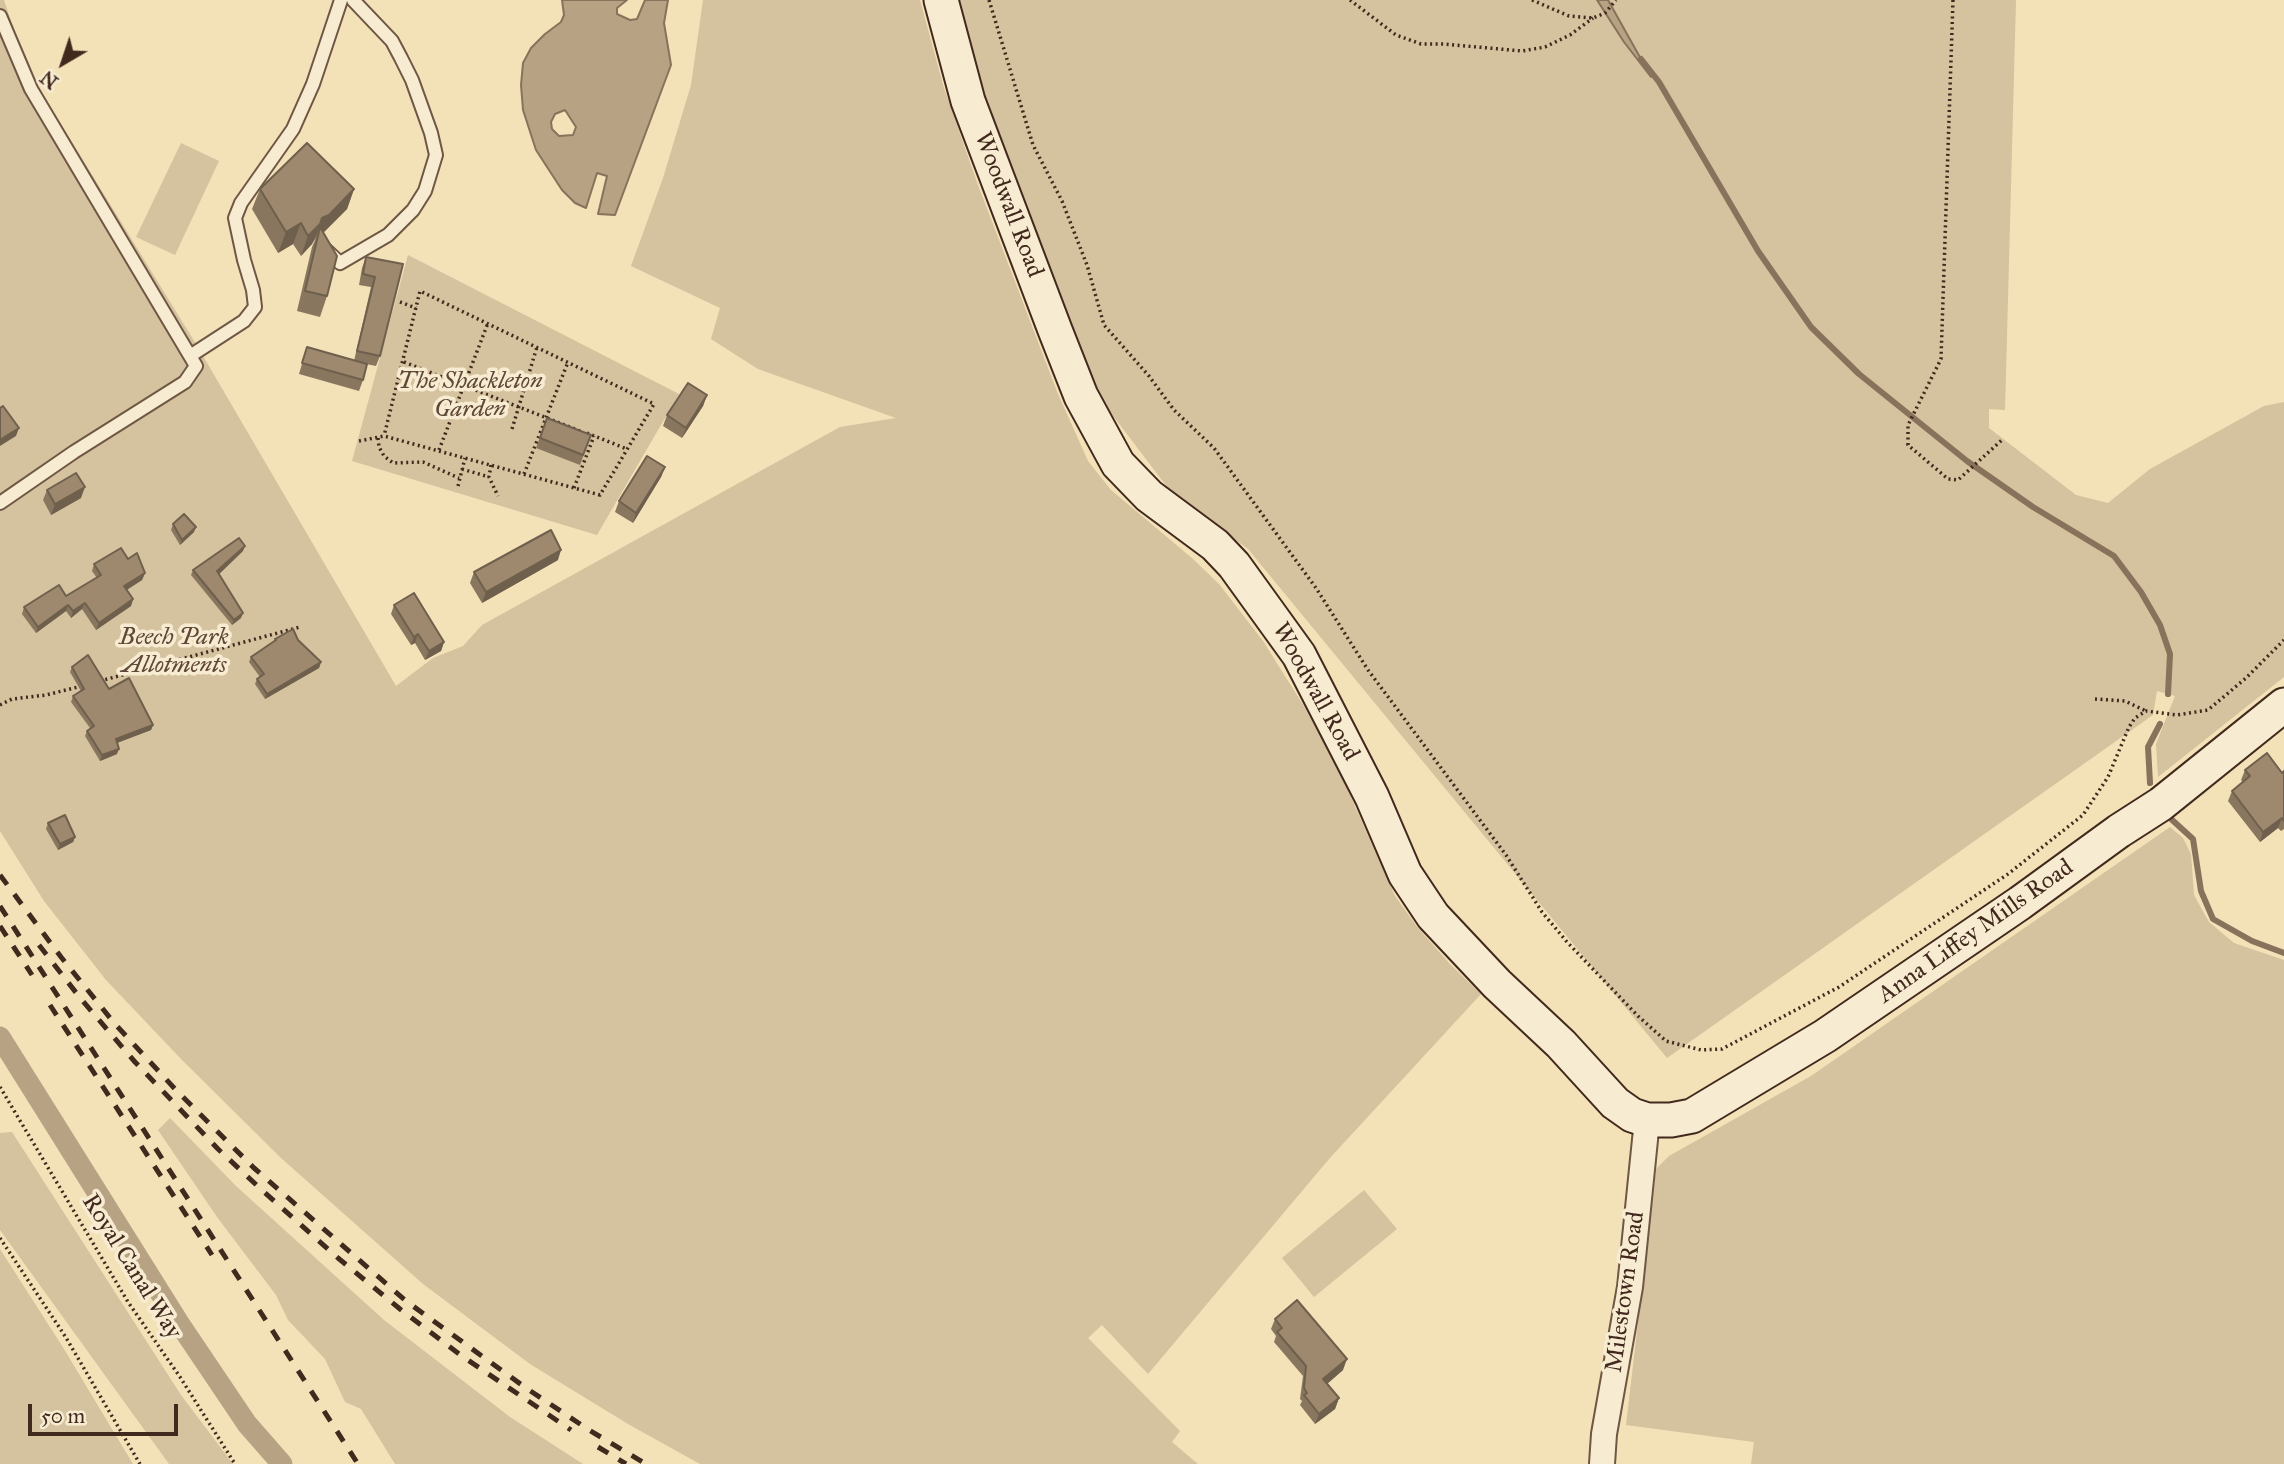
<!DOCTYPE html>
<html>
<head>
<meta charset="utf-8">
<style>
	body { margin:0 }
	#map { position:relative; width:2284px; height:1464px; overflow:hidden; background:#f3e1b8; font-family:"IM FELL Great Primer",serif }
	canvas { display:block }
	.north { position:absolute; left:28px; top:28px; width:70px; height:70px; -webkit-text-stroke:5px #f7ecd1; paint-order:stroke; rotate:219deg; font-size:19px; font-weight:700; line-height:28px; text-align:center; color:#42291e }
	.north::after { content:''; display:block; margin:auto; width:24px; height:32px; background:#42291e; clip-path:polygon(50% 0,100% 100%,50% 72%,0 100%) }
	.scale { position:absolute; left:28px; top:1404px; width:150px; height:32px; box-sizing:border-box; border:4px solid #42291e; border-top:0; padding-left:9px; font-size:21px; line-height:24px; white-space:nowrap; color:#42291e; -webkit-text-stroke:5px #f7ecd1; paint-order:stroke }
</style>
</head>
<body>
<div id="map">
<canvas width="2284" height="1464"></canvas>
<div class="north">N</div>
<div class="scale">50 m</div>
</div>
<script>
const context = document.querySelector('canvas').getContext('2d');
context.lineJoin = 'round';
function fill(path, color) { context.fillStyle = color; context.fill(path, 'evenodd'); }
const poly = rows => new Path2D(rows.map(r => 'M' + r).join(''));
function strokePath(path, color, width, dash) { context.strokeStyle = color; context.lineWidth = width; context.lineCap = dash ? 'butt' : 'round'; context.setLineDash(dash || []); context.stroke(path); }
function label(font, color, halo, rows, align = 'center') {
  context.font = font + ' "IM FELL Great Primer",serif'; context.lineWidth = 7; context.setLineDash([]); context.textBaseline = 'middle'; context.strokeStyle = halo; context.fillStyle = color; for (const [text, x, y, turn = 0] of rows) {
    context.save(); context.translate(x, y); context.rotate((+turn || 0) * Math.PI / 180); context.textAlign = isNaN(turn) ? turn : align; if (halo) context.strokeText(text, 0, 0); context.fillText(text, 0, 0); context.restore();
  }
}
const green = poly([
	[0,0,4,0,27,69,196,344,396,686,433,658,463,646,482,625,840,427,896,418,758,369,711,339,720,308,631,266,663,178,691,85,703,0,920,0,944,88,978,185,1058,394,1088,461,1111,490,1193,559,1219,584,1263,641,1305,708,1338,768,1395,896,1418,928,1450,964,1481,994,1329,1159,1148,1374,1102,1325,1088,1338,1180,1431,1172,1442,1198,1464,700,1464,628,1424,530,1364,423,1284,281,1158,182,1060,106,980,44,901,0,831],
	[951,0,2016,0,2005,410,1989,409,1989,428,2076,495,2108,503,2150,469,2264,406,2284,402,2284,677,2158,777,2156,744,2175,696,2157,691,2153,715,1667,1058,1248,549,1171,492,1088,383,967,63],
	[181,143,219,161,175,255,136,237],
	[408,255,679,394,597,535,352,461],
	[2170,827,2183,838,2191,854,2194,895,2209,922,2234,943,2284,960,2284,1464,1751,1464,1754,1442,1626,1425,1656,1169,1669,1156,1811,1076],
	[170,1118,236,1186,384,1320,510,1417,583,1464,395,1464,361,1409,345,1402,325,1359,288,1320,276,1295,217,1217,158,1130],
	[12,1132,181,1395,233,1464,169,1464,0,1230,0,1133],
	[1364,1190,1397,1229,1314,1297,1282,1258],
	[0,1249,64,1349,133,1464,0,1464]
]);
const water = poly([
	[562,0,627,0,617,8,617,14,630,20,637,19,645,0,668,0,664,23,671,65,615,215,598,214,607,176,597,173,586,208,575,203,562,190,536,150,523,110,521,85,523,63,531,48,545,34,561,22,564,15,562,0],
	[565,110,576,127,573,135,559,136,552,129,551,122,555,114,565,110],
	[1597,0,1608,0,1651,77,1624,42,1597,0]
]);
const stream = poly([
	[1641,59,1659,82,1758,251,1811,327,1859,374,1967,461,2033,507,2114,556,2141,592,2160,625,2170,654,2168,694],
	[2150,783,2148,747,2160,724],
	[2170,818,2193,839,2201,891,2213,919,2252,941,2284,953]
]);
const canal = poly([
	[0,1037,179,1323,247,1424,282,1464]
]);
const path = poly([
	[989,0,1033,145,1062,201,1087,265,1104,325,1149,376,1174,410,1214,448,1316,588,1368,670,1506,855,1542,912,1567,942,1638,1016,1666,1041,1701,1050,1722,1049,1839,987,2008,874,2083,815,2108,777,2129,727,2135,718,2146,711,2177,715,2208,710,2246,678,2284,640],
	[1350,0,1396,35,1421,44,1444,44,1522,51,1545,47,1570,35,1593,18],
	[1532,0,1569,16,1593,18,1605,13,1616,0],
	[1953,0,1941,359,1908,425,1908,445,1948,479,1958,480,2003,439],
	[400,302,416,308],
	[404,362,580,431],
	[512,429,537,347],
	[587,433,627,449],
	[378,438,379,447,384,456,393,463,423,462,459,478],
	[359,441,384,436,600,495,654,404,420,291,384,436],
	[439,450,488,323],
	[491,465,489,477,498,496],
	[462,469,489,477],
	[524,474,568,362],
	[458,486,465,458],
	[574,488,594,436],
	[100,681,300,627],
	[2095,699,2125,701,2146,711],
	[0,705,12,699,46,695,82,686],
	[0,1087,128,1302,180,1377,235,1464],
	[0,1238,65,1336,140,1464]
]);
const service = poly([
	[0,16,31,89,196,366,185,382,74,452,0,503],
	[326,250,340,263,388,235,413,210,425,191,436,155,431,133,412,80,401,58,392,41,353,0],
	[190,356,244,321,255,307,253,290,244,260,235,218,241,203,293,129,313,84,341,0]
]);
const minor = poly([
	[1602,1464,1604,1434,1630,1287,1647,1120]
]);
const secondary = poly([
	[941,0,968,101,1055,330,1081,396,1118,464,1149,496,1215,545,1234,565,1299,655,1372,797,1405,874,1433,916,1497,984,1561,1044,1615,1103,1632,1115,1647,1120,1671,1120,1692,1116,1825,1036,2020,903,2119,831,2161,804,2284,705]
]);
const rail = poly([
	[0,875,61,957,115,1024,176,1090,254,1168,406,1301,526,1388,589,1430,646,1464],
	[0,906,358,1464],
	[0,926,32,975],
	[39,945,81,999,135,1062,218,1149,264,1192,338,1258,400,1309,459,1354,571,1430],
	[50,1005,212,1255],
	[598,1447,626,1464]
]);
const wall = poly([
	[260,189,354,189,347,209,323,233,327,296,320,317,297,311,312,247,316,238,312,244,301,256,293,244,278,253,252,209],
	[366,257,403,264,380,356,376,366,366,364,363,380,359,391,299,374,307,347,354,361,371,287,359,285,362,268],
	[707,395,703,406,682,438,663,426,667,415],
	[547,418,591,435,580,465,536,448],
	[665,467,661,477,633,523,615,512,619,501],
	[47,490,81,498,51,515,43,500],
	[173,524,194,532,180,545,171,530],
	[243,551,219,574,241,618,232,625,191,575,193,570],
	[128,559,145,573,142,580,127,590,133,599,131,606,96,630,82,609,71,618,66,611,36,633,22,614,24,607,66,596,97,578,92,571,94,564],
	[558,560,482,603,470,583,474,572],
	[394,605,444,642,441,651,425,660,415,643,411,645,391,614],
	[275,639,298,640,321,662,319,668,265,699,255,684,257,679,260,677,249,662,251,657,274,642],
	[72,667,109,689,153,725,151,730,117,743,117,754,100,761,85,736,87,731,90,728,71,702,73,696,81,691,70,672],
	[2245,770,2282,773,2284,771,2284,829,2281,831,2278,828,2260,842,2228,801,2232,791,2243,782,2241,780],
	[48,823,75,837,73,842,58,850,46,829],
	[1275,1319,1343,1370,1327,1384,1339,1398,1335,1409,1315,1424,1300,1405,1302,1401,1300,1399,1303,1376,1274,1342,1276,1336,1271,1329]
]);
const shadedWall = poly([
	[354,189,347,209,321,235,320,227,312,244,301,256,308,236,322,218],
	[301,223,293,244,278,253,286,232],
	[707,395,703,406,682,438,686,428],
	[19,428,16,436,0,446,0,440],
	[665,467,661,477,633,523,636,513],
	[85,487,81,498,51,515,55,504],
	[196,527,194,532,180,545,182,540],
	[245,546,243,551,216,577,217,571],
	[561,550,558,560,482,603,486,592],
	[145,573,142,580,121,593,124,586],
	[133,599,131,606,96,630,99,623],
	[85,603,82,609,71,618,73,611],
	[68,605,66,611,36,633,38,627],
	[243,613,241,618,232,625,234,620],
	[418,634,415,643,411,645,414,637],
	[444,642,441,651,425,660,429,651],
	[321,662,319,668,265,699,267,694],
	[153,725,151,730,114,744,116,739],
	[119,749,117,754,100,761,102,755],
	[2282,818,2278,828,2260,842,2263,832],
	[75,837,73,842,58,850,60,844],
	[1347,1359,1343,1370,1320,1390,1323,1379],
	[1339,1398,1335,1409,1315,1424,1319,1414]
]);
const building = poly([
	[307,143,354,189,329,215,322,218,320,224,308,236,301,223,286,232,260,189,307,143],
	[320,227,337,256,327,296,305,291,320,227],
	[366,257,403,264,380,356,357,351,375,277,363,274,366,257],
	[307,347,367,364,363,380,302,363,307,347],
	[688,383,707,395,686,428,667,415,688,383],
	[3,406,19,428,0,440,0,408,3,406],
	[547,418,591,435,583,455,540,438,547,418],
	[647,456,665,467,636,513,619,501,647,456],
	[76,473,85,487,55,504,47,490,76,473],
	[184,514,196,527,182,540,173,524,184,514],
	[551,530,561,550,486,592,474,572,551,530],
	[239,538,245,546,217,571,243,613,234,620,193,570,239,538],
	[121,548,128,559,137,553,145,573,124,586,133,599,99,623,85,603,73,611,68,605,38,627,24,607,59,585,66,596,101,575,94,564,121,548],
	[414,593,444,642,429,651,418,634,414,637,394,605,414,593],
	[293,629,298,640,321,662,267,694,257,679,264,674,251,657,276,640,275,639,293,629],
	[88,655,109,689,129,678,153,725,116,739,119,749,102,755,87,731,94,726,73,696,84,689,72,667,88,655],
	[2267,753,2282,773,2284,771,2284,821,2282,818,2263,832,2232,791,2250,776,2245,770,2267,753],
	[65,815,75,837,60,844,48,823,65,815],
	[1297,1300,1347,1359,1323,1379,1339,1398,1319,1414,1304,1395,1307,1393,1304,1388,1306,1366,1277,1332,1282,1328,1275,1319,1297,1300]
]);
const streetNames = [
	["Woodwall Road",1008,205,69],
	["Woodwall Road",1315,692,61],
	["Anna Liffey Mills Road",1976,932,-35],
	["Royal Canal Way",131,1267,58],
	["Milestown Road",1626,1292,-82]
];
const parkNames = [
	["The Shackleton",470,382],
	["Garden",470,410],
	["Beech Park",174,638],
	["Allotments",174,666]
];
fill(green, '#d5c29e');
fill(water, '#b7a284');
strokePath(water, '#88725b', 2);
strokePath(stream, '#88725b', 6);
strokePath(canal, '#b7a284', 21);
strokePath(service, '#6e5744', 16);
strokePath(minor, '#6e5744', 28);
strokePath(secondary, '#42291e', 37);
strokePath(path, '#42291e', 3.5, [2, 3.5]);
strokePath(service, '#f7ecd1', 12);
strokePath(minor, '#f7ecd1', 24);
strokePath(secondary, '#f7ecd1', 33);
strokePath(rail, '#42291e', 5, [12, 12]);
fill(wall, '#88765f');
fill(shadedWall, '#6f604d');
fill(building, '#9e896e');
strokePath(building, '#6f604d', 2);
label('24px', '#42291e', '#f7ecd1', streetNames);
label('italic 24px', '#5f4838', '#f7ecd1', parkNames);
</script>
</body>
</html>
